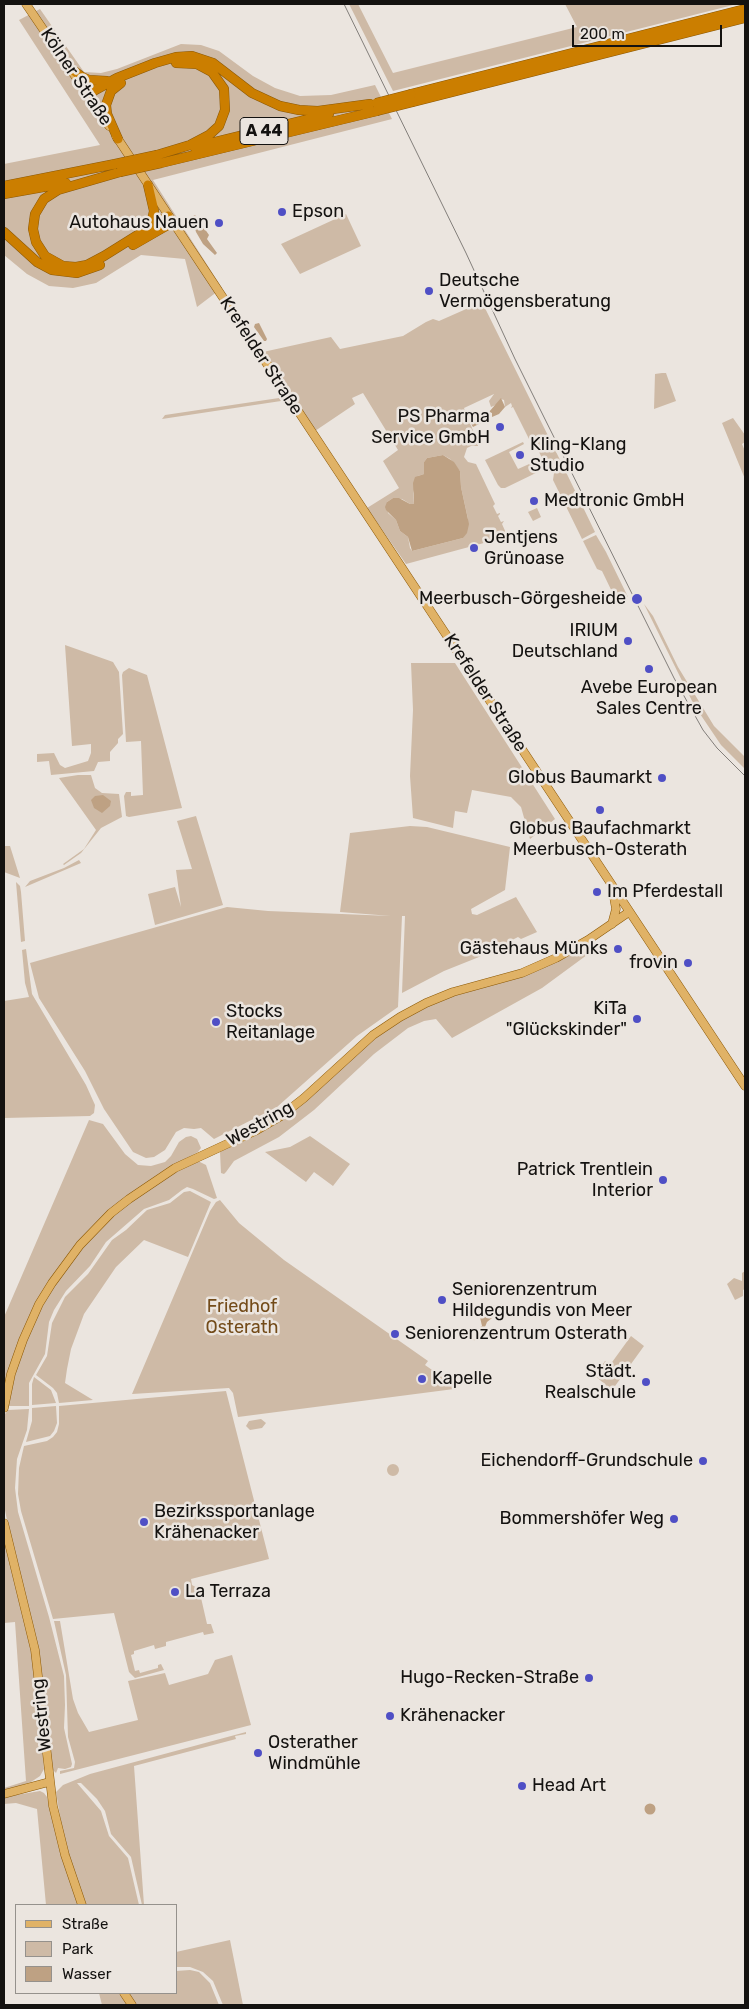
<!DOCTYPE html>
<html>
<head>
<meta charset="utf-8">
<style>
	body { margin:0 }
	#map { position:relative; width:749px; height:2009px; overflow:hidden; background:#ebe5df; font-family:Rubik,sans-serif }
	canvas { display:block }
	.frame { position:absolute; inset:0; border:5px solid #141210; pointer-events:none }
	.legend { position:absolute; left:15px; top:1904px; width:162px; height:90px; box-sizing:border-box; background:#ebe5df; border:1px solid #95918c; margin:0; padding:6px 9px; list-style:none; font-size:15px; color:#141210 }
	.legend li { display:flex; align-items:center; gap:10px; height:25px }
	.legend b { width:25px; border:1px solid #95918c }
	.scale { position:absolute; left:572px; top:25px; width:150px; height:22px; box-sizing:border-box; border:2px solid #141210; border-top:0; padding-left:6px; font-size:15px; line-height:18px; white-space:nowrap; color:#141210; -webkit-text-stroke:4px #ebe5df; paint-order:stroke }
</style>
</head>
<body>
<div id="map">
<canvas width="749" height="2009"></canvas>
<div class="frame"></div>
<ul class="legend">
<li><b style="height:6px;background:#e0b266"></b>Straße</li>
<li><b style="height:14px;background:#cebaa6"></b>Park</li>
<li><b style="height:14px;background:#bea183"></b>Wasser</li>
</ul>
<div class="scale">200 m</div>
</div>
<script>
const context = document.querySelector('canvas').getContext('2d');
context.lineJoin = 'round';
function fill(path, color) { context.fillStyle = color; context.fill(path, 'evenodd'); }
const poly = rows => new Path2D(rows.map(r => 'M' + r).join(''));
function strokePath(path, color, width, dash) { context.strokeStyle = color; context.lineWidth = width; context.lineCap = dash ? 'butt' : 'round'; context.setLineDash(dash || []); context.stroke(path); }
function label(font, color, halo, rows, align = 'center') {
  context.font = font + ' Rubik,sans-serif'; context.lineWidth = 5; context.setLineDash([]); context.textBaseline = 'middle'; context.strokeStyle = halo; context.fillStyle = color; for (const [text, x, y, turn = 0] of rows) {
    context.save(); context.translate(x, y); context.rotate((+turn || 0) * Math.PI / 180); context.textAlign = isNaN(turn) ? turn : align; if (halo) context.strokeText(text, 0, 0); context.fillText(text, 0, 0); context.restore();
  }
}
const green = poly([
	[349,4,358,4,393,73,577,27,565,4,737,4,393,91],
	[40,9,84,72,101,73,117,69,181,44,201,45,219,51,253,76,275,88,300,96,331,95,375,85,392,119,153,180,222,288,197,307,185,259,141,255,96,283,73,288,49,286,27,274,4,255,4,164,100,145,19,20],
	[346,214,361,246,300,274,281,244],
	[482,302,563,466,553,471,547,468,532,438,529,439,513,407,511,408,512,406,511,403,505,407,504,400,501,399,498,404,491,407,489,401,494,394,464,408,478,443,478,446,471,446,467,448,464,457,468,462,476,464,495,504,493,506,497,514,500,513,500,514,498,516,501,522,504,521,502,524,506,533,510,533,506,537,406,564,367,508,399,488,383,461,398,450,363,393,352,398,355,404,315,431,263,352,331,337,340,349,403,336,426,322,433,319,439,321],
	[443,455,450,459,460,471,461,487,468,519,463,538,412,551,410,548,408,537,400,531,396,520,388,513,387,502,393,498,402,499,410,504,414,504,413,493,418,476,424,474,424,462,427,458],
	[662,373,666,373,676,401,654,409,655,374],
	[279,398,281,401,162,419,165,415],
	[733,418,745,435,745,442,742,444,745,451,745,479,722,423],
	[523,442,524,444,509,452,518,469,536,461,540,471,505,488,501,488,498,485,485,460],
	[564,468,595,532,582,539,553,480,554,473],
	[537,508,541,517,533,521,528,512],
	[596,535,606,552,628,597,616,600,602,571,597,569,583,541],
	[644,604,653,616,678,667,714,726,745,757,745,769,721,745,694,705],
	[65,645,113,662,119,672,123,734,118,739,118,743,110,752,110,761,98,762,94,771,51,775,49,761,37,762,37,754,54,753,60,765,65,768,88,761,91,753,91,744,72,746],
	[411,663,455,663,555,819,530,839,521,807,511,797,472,790,467,813,455,811,453,828,413,818,410,776,413,710],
	[129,668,147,675,182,808,129,817,126,816,124,796,126,792,131,792,131,796,143,795,141,741,126,742,122,675,123,672],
	[78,775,91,775,95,788,102,793,119,794,122,817,101,828,81,853,64,865,63,864,84,849,96,830,59,778],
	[196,816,223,905,155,925,148,894,175,887,181,907,176,870,192,869,177,821],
	[410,826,427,827,510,847,505,890,471,909,472,914,477,915,516,897,537,932,521,939,518,937,479,957,444,971,402,993,405,916,402,916,398,1007,357,1036,277,1107,214,1139,201,1128,194,1129,184,1128,176,1132,165,1150,154,1157,146,1158,133,1152,104,1109,85,1071,39,998,30,963,227,907,268,911,391,916,340,912,350,833],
	[10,846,20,878,4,872,4,846],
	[79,860,81,863,25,887,30,881,64,868],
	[16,882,20,886,21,892,25,941,21,942],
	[586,945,591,947,591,952,542,988,452,1038,436,1019,424,1021,408,1028,374,1054,314,1110,279,1137,234,1161,226,1172,224,1174,221,1173,220,1152,264,1130,357,1052,399,1021,443,999,532,973,569,956],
	[26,949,32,994,86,1085,95,1105,94,1113,90,1116,4,1118,4,1001,29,997,25,983,22,950],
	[89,1120,103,1124,125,1154,138,1165,151,1166,165,1162,171,1156,179,1142,186,1137,191,1136,197,1139,201,1148,198,1152,160,1173,120,1204,43,1293,4,1396,4,1317],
	[310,1136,350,1164,333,1186,314,1172,306,1182,265,1152,290,1147],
	[197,1162,200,1162,206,1165,217,1198,214,1199,193,1189,187,1187,182,1190,169,1200,144,1209,106,1242,90,1266,66,1291,54,1310,49,1322,45,1354,29,1383,29,1406,9,1406,8,1403,18,1363,33,1323,56,1283,80,1251,110,1219,128,1204,169,1176],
	[190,1191,211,1202,188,1257,144,1240,116,1267,84,1314,71,1349,67,1369,65,1383,93,1400,59,1403,57,1393,53,1388,36,1375,47,1356,52,1323,65,1297,88,1274,112,1240,126,1230,147,1210,170,1203,184,1192],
	[220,1200,239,1223,284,1260,428,1361,425,1365,455,1386,454,1389,238,1417,233,1393,229,1388,132,1394,210,1211,216,1202],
	[745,1271,745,1289,743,1290,743,1296,735,1300,727,1284,734,1278,742,1281,742,1273],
	[631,1336,644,1346,610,1393,604,1389,606,1385,595,1376,605,1361,610,1365],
	[34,1377,51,1390,56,1403,32,1405,32,1384],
	[226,1391,269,1559,191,1579,192,1585,199,1589,207,1624,211,1624,214,1633,204,1635,203,1632,166,1642,166,1646,155,1649,154,1645,134,1651,134,1654,131,1655,135,1671,139,1670,140,1673,158,1668,158,1665,161,1664,164,1670,135,1678,129,1672,114,1613,53,1619,21,1511,18,1494,19,1468,24,1446,47,1441,53,1437,57,1432,59,1424,59,1406],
	[56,1406,57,1423,54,1431,50,1436,26,1442,32,1421,32,1408],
	[29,1409,27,1430,17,1459,15,1488,18,1512,49,1617,64,1676,65,1705,64,1728,72,1764,71,1767,65,1769,58,1768,56,1773,52,1769,44,1711,4,1505,4,1429,5,1414,8,1410],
	[261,1419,266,1423,262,1428,250,1430,246,1426,249,1421],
	'387 1470a6 6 0 1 1 12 0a6 6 0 1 1-12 0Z',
	[4,1536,30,1637,37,1687,44,1769,40,1776,31,1782,4,1791,4,1788,26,1781,15,1622,4,1623],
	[54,1621,60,1621,73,1699,78,1713,89,1732,138,1720,128,1681,165,1673,169,1685,208,1674,215,1660,232,1655,251,1725,60,1774,60,1771,74,1768,75,1762,68,1737,66,1675],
	[246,1732,246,1734,235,1736,236,1739,134,1766,144,1905,142,1905,131,1857,111,1834,105,1811,97,1799,81,1783,77,1783,101,1811,109,1836,128,1858,139,1905,85,1905,64,1841,56,1792,63,1785,90,1774],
	[40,1791,44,1793,47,1797,57,1838,79,1905,46,1905,37,1809,16,1803,4,1804,4,1797],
	[230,1940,243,2005,223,2005,213,1981,203,1972,190,1967,176,1967,176,1952],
	[190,1970,199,1972,210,1983,219,2005,134,2005,126,1993,176,1993,176,1971],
	[99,1993,120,1993,128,2005,102,2005]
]);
const water = poly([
	[195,215,209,235,207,239,217,253,215,255,203,244,196,232,193,221,193,216],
	[259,323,267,339,266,341,264,341,254,327,255,324],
	[501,398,505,407,499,414,492,417,492,413,489,412],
	[477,413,483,413,483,416,489,416,489,414,491,418,473,427,470,422],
	[443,455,454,462,460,471,461,487,469,524,467,533,463,538,412,551,408,537,400,531,396,520,386,510,385,507,387,502,393,498,399,498,410,504,414,504,413,483,415,477,424,474,424,462,427,458],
	[103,795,111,801,110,806,102,813,94,808,91,800,95,796],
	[489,1304,495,1306,496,1311,492,1318,487,1322,485,1327,487,1333,484,1338,481,1341,473,1340,471,1335,472,1332,482,1326,479,1313],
	'644.5 1809a5.5 5.5 0 1 1 11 0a5.5 5.5 0 1 1-11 0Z'
]);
const major = poly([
	[26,4,109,126],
	[116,136,745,1086],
	[612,924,616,909,613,892],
	[4,1408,11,1374,23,1340,39,1304,52,1283,80,1245,111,1213,129,1199,175,1168,255,1131,281,1116,304,1098,373,1035,400,1017,426,1003,453,992,522,973,556,958,588,940,629,912],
	[4,1523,35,1650,53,1806,65,1855,82,1905],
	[4,1794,49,1782],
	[124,1993,132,2005]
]);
const highway = poly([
	[69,67,82,77,89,80,107,81],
	[88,94,117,78,155,63,176,57,192,56,213,63,252,93,280,106,299,110,318,111,370,104],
	[411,94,745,9],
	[413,102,745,18],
	[118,139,107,114,106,105,111,91,121,83],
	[194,147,329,114],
	[157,155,190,145,209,135,219,126,225,110,224,89,212,72,197,64,176,63],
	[161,163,377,111],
	[120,172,58,190,44,199,35,214,33,229,36,242,45,256,63,266,76,267,87,265,104,256,168,216],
	[4,186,115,164],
	[4,194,66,183],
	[147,227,152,220,154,211,148,185],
	[4,232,37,262,52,270,77,273,100,265],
	[133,245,173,222]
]);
const tram = poly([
	[344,4,466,253,515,359,674,678,703,730,717,748,745,776]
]);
const highwayBridge = poly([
	[376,103,411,94],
	[377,111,413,102],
	[115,164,157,155],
	[120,172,161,163]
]);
const markers = [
	[282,212,5,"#4f4fc5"],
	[219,223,5,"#4f4fc5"],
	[429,291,5,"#4f4fc5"],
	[500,427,5,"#4f4fc5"],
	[520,455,5,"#4f4fc5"],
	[534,501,5,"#4f4fc5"],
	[474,548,5,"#4f4fc5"],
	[637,599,6,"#4f4fc5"],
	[628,641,5,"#4f4fc5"],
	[649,669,5,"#4f4fc5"],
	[662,778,5,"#4f4fc5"],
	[600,810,5,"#4f4fc5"],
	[597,892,5,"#4f4fc5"],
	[618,949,5,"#4f4fc5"],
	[688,963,5,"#4f4fc5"],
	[637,1019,5,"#4f4fc5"],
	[216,1022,5,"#4f4fc5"],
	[663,1180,5,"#4f4fc5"],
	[442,1300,5,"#4f4fc5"],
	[395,1334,5,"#4f4fc5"],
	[422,1379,5,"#4f4fc5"],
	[646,1382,5,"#4f4fc5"],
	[703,1461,5,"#4f4fc5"],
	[674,1519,5,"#4f4fc5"],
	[144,1522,5,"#4f4fc5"],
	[175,1592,5,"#4f4fc5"],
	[589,1678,5,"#4f4fc5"],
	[390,1716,5,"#4f4fc5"],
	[258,1753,5,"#4f4fc5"],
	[522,1786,5,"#4f4fc5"]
];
const shields = [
	[264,131,48]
];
const shieldNames = [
	["A 44",264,131]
];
const streetNames = [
	["Kölner Straße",76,77,56],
	["Krefelder Straße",261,356,57],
	["Krefelder Straße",485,693,57],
	["Westring",260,1124,-29],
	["Westring",42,1715,-96]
];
const poiNames = [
	["Epson",292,212],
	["Autohaus Nauen",209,223,"right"],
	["Deutsche",439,281],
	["Vermögensberatung",439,302],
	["PS Pharma",490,417,"right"],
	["Service GmbH",490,438,"right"],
	["Kling-Klang",530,445],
	["Studio",530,466],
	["Medtronic GmbH",544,501],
	["Jentjens",484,538],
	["Grünoase",484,559],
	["Meerbusch-Görgesheide",626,599,"right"],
	["IRIUM",618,631,"right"],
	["Deutschland",618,652,"right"],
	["Avebe European",649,688,"center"],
	["Sales Centre",649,709,"center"],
	["Globus Baumarkt",652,778,"right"],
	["Globus Baufachmarkt",600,829,"center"],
	["Meerbusch-Osterath",600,850,"center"],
	["Im Pferdestall",607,892],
	["Gästehaus Münks",608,949,"right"],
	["frovin",678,963,"right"],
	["KiTa",627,1009,"right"],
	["\"Glückskinder\"",627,1030,"right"],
	["Stocks",226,1012],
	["Reitanlage",226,1033],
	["Patrick Trentlein",653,1170,"right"],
	["Interior",653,1191,"right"],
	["Seniorenzentrum",452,1290],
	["Hildegundis von Meer",452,1311],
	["Seniorenzentrum Osterath",405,1334],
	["Städt.",636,1372,"right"],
	["Realschule",636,1393,"right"],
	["Kapelle",432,1379],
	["Eichendorff-Grundschule",693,1461,"right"],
	["Bezirkssportanlage",154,1512],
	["Krähenacker",154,1533],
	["Bommershöfer Weg",664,1519,"right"],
	["La Terraza",185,1592],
	["Hugo-Recken-Straße",579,1678,"right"],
	["Krähenacker",400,1716],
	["Osterather",268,1743],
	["Windmühle",268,1764],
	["Head Art",532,1786]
];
const parkNames = [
	["Friedhof",242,1307],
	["Osterath",242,1328]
];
fill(green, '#cebaa6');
fill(water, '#bea183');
strokePath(major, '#8b5806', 9);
strokePath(highway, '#8b5806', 10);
strokePath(major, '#e0b266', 8);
strokePath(highway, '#cb7e00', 9);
strokePath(tram, '#827e7a', 1);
strokePath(highwayBridge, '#8b5806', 10, []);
strokePath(highwayBridge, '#cb7e00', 9);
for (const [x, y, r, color] of markers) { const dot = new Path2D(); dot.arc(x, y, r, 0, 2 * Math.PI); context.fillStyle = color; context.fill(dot); strokePath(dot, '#ebe5df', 2); }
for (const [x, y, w] of shields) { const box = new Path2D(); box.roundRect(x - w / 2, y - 13.5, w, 27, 4); context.fillStyle = '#ebe5df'; context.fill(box); strokePath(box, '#141210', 1); }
label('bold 16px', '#141210', null, shieldNames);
label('18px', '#141210', '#ebe5df', streetNames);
label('18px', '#141210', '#ebe5df', poiNames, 'left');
label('18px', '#734b19', '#ebe5df', parkNames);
</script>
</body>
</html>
